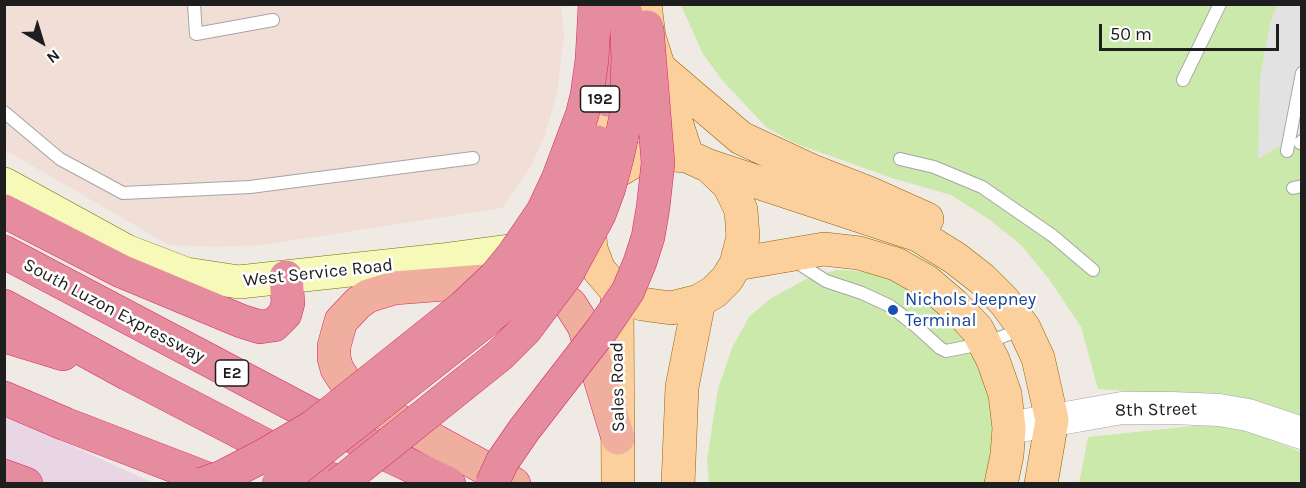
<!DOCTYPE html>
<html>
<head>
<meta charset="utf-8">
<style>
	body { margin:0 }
	#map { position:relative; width:1306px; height:488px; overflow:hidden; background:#efebe4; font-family:Karla,sans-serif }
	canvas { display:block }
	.frame { position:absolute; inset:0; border:6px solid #1e1e1e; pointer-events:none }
	.north { position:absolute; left:12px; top:12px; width:60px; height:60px; -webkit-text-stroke:4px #fff; paint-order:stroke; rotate:142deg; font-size:16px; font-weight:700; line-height:24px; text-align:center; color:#1e1e1e }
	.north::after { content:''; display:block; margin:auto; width:21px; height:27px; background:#1e1e1e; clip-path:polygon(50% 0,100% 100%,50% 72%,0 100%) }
	.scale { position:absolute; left:1099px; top:24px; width:180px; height:27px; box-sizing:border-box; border:3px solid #1e1e1e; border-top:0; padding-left:8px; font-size:18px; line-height:21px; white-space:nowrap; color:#1e1e1e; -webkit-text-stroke:4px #fff; paint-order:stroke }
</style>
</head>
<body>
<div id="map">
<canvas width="1306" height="488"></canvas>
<div class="frame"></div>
<div class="north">N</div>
<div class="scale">50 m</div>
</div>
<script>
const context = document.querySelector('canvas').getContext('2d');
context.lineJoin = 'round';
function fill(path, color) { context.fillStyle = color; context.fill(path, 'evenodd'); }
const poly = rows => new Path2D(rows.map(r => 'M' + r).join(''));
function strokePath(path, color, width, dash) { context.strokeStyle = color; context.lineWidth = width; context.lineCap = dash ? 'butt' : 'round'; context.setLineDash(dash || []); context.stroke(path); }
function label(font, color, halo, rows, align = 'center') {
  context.font = font + ' Karla,sans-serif'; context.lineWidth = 5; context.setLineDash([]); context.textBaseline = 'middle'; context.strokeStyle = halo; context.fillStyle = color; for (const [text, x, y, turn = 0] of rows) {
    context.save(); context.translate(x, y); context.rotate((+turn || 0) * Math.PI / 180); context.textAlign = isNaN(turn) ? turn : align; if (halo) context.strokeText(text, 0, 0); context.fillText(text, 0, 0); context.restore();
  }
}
const industrial = poly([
	[4,413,54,438,154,483,5,483]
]);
const military = poly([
	[5,5,561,5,564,37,557,93,545,136,530,168,502,208,262,245,217,247,169,245,5,150]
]);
const grass = poly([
	[681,5,1301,5,1301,416,1242,401,1212,397,1098,389,1081,327,1049,279,1021,245,990,220,951,195,892,178,794,143,766,127,722,80,703,54],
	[837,270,870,272,903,285,930,300,953,323,977,356,992,388,994,483,709,484,707,460,718,389,732,348,749,317,770,299,808,278],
	[1203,425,1243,429,1301,452,1301,483,1079,484,1088,437]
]);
const parking = poly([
	[1277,5,1301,5,1301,134,1258,159,1260,77,1270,24]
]);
const service = poly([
	[194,4,196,34,273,20],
	[1183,80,1220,4],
	[4,112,60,159,123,193,250,187,473,158],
	[1300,143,1302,141],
	[1287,151,1302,73],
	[900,159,934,167,982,187,1053,236,1093,270],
	[1293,188,1302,186],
	[795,261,826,281,862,293,890,306,917,327,940,348,946,351,986,343,1022,329]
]);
const tertiary = poly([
	[1009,428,1122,408,1172,408,1219,410,1248,415,1302,433]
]);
const secondary = poly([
	[4,184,126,251,186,274,239,282,442,260,509,251,536,245]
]);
const primary = poly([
	[645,4,649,37,687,156],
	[659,68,741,138,810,170,869,193,927,219],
	[709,166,729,185,741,210,743,237,736,264,727,279,714,292,699,301,671,308,642,304,617,291,599,270,591,249,589,227,592,210,598,194,614,173,636,160,661,154,687,156,709,166,918,235,955,258,982,279,1004,301,1024,328,1038,358,1052,420,1041,484],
	[599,171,601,69],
	[736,264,824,249,859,253,896,264,926,281,953,304,977,329,993,360,1005,394,1009,428,1007,455,1001,484],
	[617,293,618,484],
	[678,484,682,387,699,301]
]);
const trunk = poly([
	[514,484,375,408,351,390,337,369,334,358,334,346,341,321,358,303,368,296,394,288,498,280,526,282,548,288,570,304,584,326,618,438]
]);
const motorway = poly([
	[608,100,613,58,612,30],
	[4,211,121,271,241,321,260,327,274,325,285,314,288,303,286,277],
	[4,252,392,457,449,484],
	[4,306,128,374,340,484],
	[4,336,63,354],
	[4,398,65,424,221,484],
	[4,476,26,484]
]);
const motorwayBridge = poly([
	[202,484,222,477,263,456,314,426,463,307,495,277,513,255,543,211,558,179,582,115,587,95,592,59,595,4],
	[278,484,484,322,516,294,544,263,570,225,590,176,597,142],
	[339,484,500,355,525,330,567,274,599,215,609,188,618,154,626,116,628,57,626,14],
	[492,484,502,462,524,430,603,328,628,291,640,262,648,237,653,208,658,163,647,27]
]);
const markers = [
	[893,310,6,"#1a4fb4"]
];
const shields = [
	[600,99,39],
	[232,373,33]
];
const shieldNames = [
	["192",600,99],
	["E2",232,373]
];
const streetNames = [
	["West Service Road",318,273,-6],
	["South Luzon Expressway",114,311,28],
	["Sales Road",618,387,-91],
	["8th Street",1156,410,-1]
];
const transitNames = [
	["Nichols Jeepney",905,300],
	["Terminal",905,321]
];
fill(industrial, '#e8d6e5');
fill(military, '#f1ded7');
fill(grass, '#cae9aa');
fill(parking, '#e2e2e2');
strokePath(service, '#a5a5a5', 14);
strokePath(tertiary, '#a5a5a5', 33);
strokePath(secondary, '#6b7405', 34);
strokePath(primary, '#976201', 34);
strokePath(trunk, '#d92567', 34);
strokePath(motorway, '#d92567', 34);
strokePath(service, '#fff', 12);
strokePath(tertiary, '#fff', 32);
strokePath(secondary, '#f7f9b8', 33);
strokePath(primary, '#fbd09d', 33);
strokePath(trunk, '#f0ae9e', 33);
strokePath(motorway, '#e68c9f', 33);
strokePath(motorwayBridge, '#d92567', 34, []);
strokePath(motorwayBridge, '#e68c9f', 33);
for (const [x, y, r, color] of markers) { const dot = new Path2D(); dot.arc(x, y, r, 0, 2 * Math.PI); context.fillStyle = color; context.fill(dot); strokePath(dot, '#fff', 2); }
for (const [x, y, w] of shields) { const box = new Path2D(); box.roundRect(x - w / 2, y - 13, w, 26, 4.5); context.fillStyle = '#fff'; context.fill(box); strokePath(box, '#1e1e1e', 1.5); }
label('bold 16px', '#1e1e1e', null, shieldNames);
label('18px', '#1e1e1e', '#fff', streetNames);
label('18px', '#164399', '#fff', transitNames, 'left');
</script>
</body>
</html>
